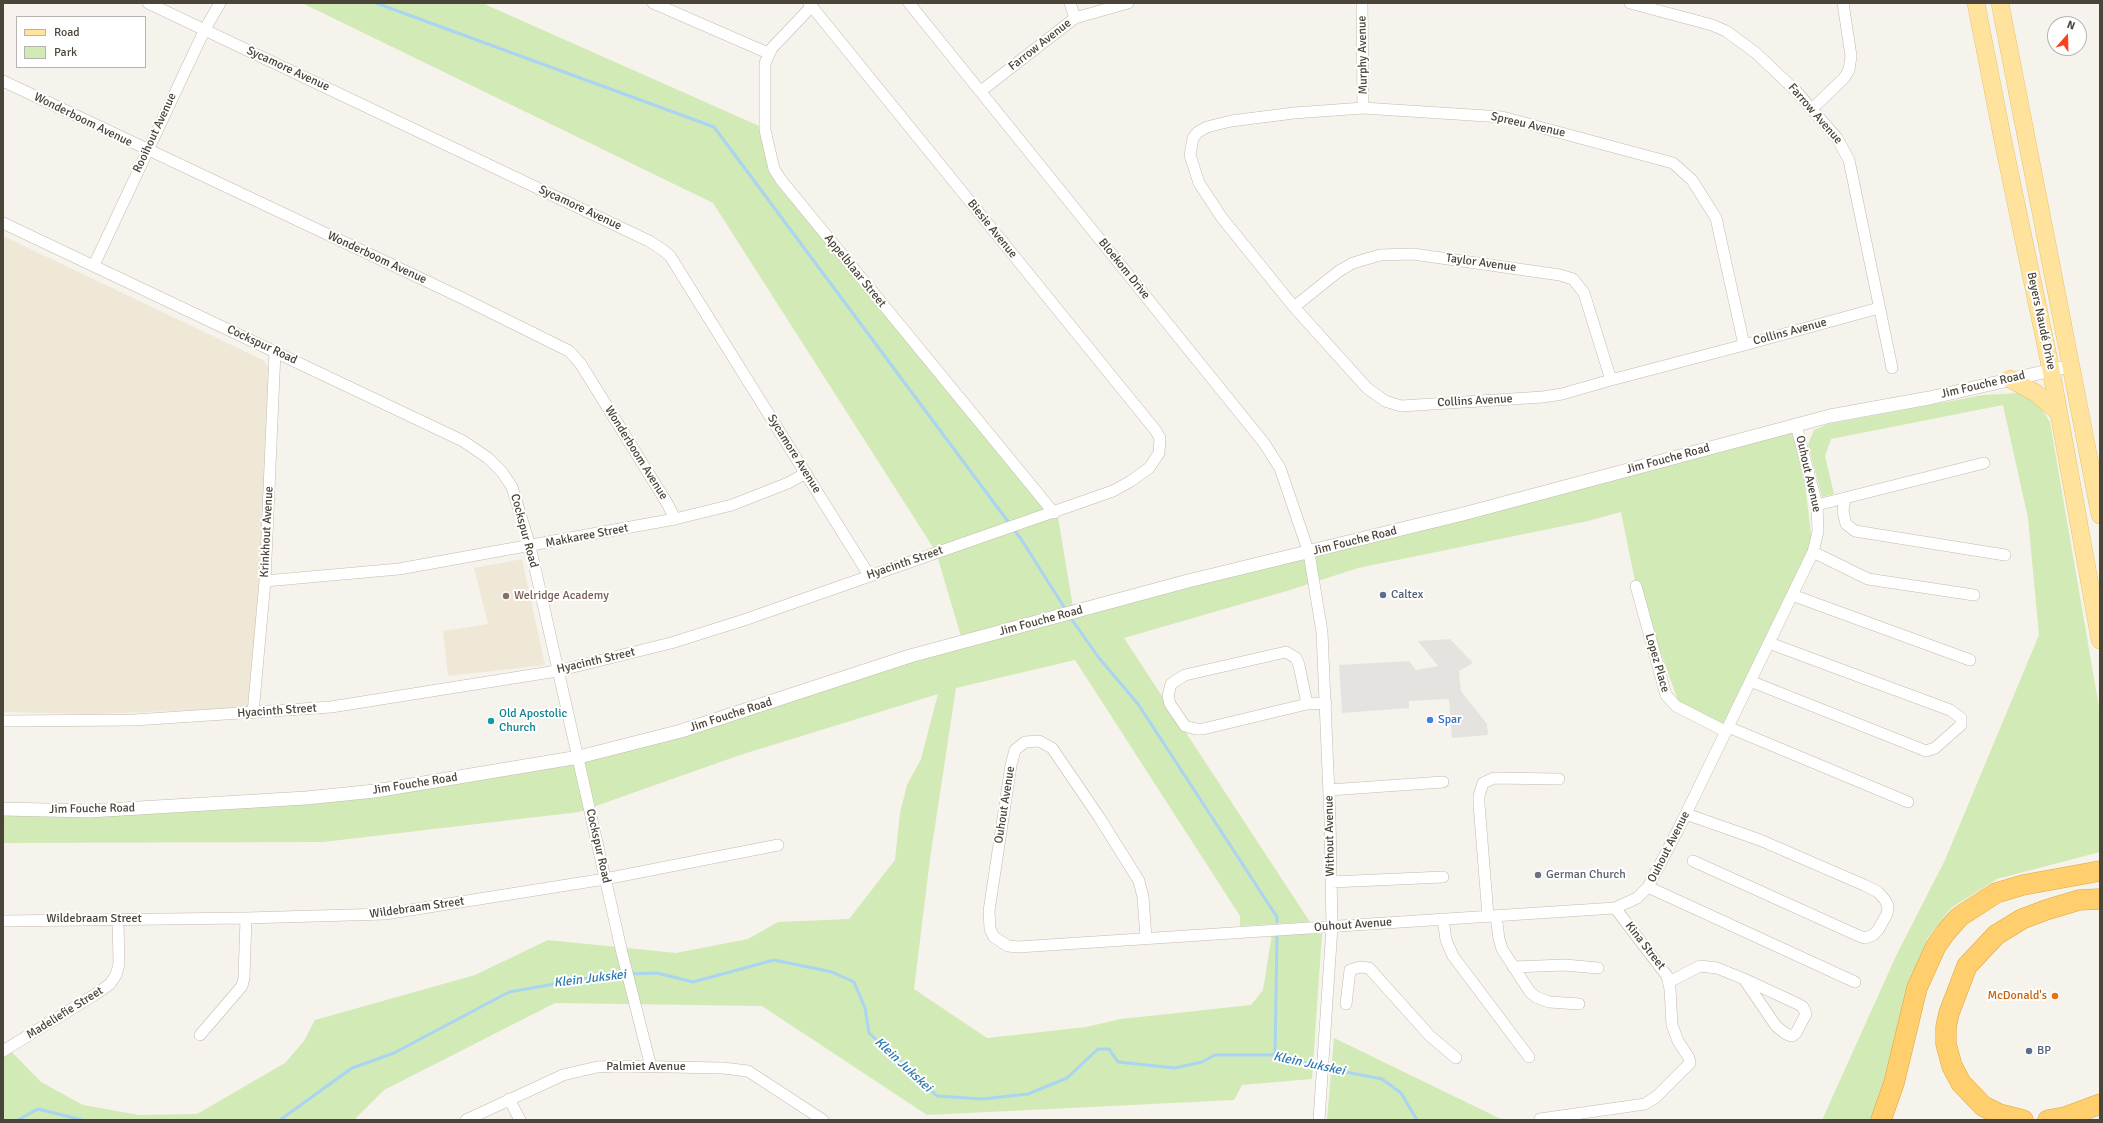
<!DOCTYPE html>
<html>
<head>
<meta charset="utf-8">
<style>
	body { margin:0 }
	#map { position:relative; width:2103px; height:1123px; overflow:hidden; background:#f6f3ec; font-family:Signika,sans-serif }
	canvas { display:block }
	.frame { position:absolute; inset:0; border:4px solid #4b4439; pointer-events:none }
	.legend { position:absolute; left:16px; top:16px; width:130px; height:52px; box-sizing:border-box; background:#fff; border:1px solid #b7b4b0; margin:0; padding:5px 7px; list-style:none; font-size:12px; color:#4b4439 }
	.legend li { display:flex; align-items:center; gap:8px; height:20px }
	.legend b { width:20px; border:1px solid #b7b4b0 }
	.north { position:absolute; left:2047px; top:16px; width:40px; height:40px; box-sizing:border-box; background:#fff; border:1px solid #b7b4b0; border-radius:50%; rotate:20deg; font-size:11px; font-weight:700; line-height:16px; text-align:center; color:#4b4439 }
	.north::after { content:''; display:block; margin:auto; width:14px; height:18px; background:#fc3f1d; clip-path:polygon(50% 0,100% 100%,50% 72%,0 100%) }
</style>
</head>
<body>
<div id="map">
<canvas width="2103" height="1123"></canvas>
<div class="frame"></div>
<ul class="legend">
<li><b style="height:5px;background:#ffe39c"></b>Road</li>
<li><b style="height:11px;background:#d2eab5"></b>Park</li>
</ul>
<div class="north">N</div>
</div>
<script>
const context = document.querySelector('canvas').getContext('2d');
context.lineJoin = 'round';
function fill(path, color) { context.fillStyle = color; context.fill(path, 'evenodd'); }
const poly = rows => new Path2D(rows.map(r => 'M' + r).join(''));
function strokePath(path, color, width, dash) { context.strokeStyle = color; context.lineWidth = width; context.lineCap = dash ? 'butt' : 'round'; context.setLineDash(dash || []); context.stroke(path); }
function label(font, color, halo, rows, align = 'center') {
  context.font = font + ' Signika,sans-serif'; context.lineWidth = 4; context.setLineDash([]); context.textBaseline = 'middle'; context.strokeStyle = halo; context.fillStyle = color; for (const [text, x, y, turn = 0] of rows) {
    context.save(); context.translate(x, y); context.rotate((+turn || 0) * Math.PI / 180); context.textAlign = isNaN(turn) ? turn : align; if (halo) context.strokeText(text, 0, 0); context.fillText(text, 0, 0); context.restore();
  }
}
const education = poly([
	[3,236,263,360,272,373,259,701,249,708,96,714,3,712],
	[522,559,545,665,448,676,443,631,488,624,474,568]
]);
const green = poly([
	[302,3,482,3,766,129,777,168,1057,511,1074,613,1798,425,1814,559,1728,733,1679,703,1636,586,1621,512,1588,521,1358,568,1290,590,1124,638,1310,922,1240,926,1240,916,1075,660,956,688,930,859,914,989,987,1038,1086,1027,1121,1019,1251,1005,1263,990,1272,934,1322,934,1312,1079,1242,1085,1234,1100,927,1115,762,1006,555,1003,384,1090,354,1120,3,1120,3,1053,9,1049,41,1082,83,1105,139,1115,197,1114,285,1063,304,1041,315,1020,475,975,548,940,676,953,748,939,778,922,849,919,895,860,900,813,907,785,921,759,938,694,740,755,579,812,323,842,3,843,3,811,242,806,579,757,963,643,936,552,713,203],
	[2019,393,2037,401,2050,422,2100,713,2100,852,1997,879,1951,908,1927,939,1900,1021,1876,1111,1871,1120,1822,1120,1896,956,1945,860,2039,635,2028,518,2003,405,1831,439,1825,456,1834,494,1822,497,1808,445,1814,430,1828,424,1983,395],
	[1334,1038,1503,1120,1327,1120]
]);
const parking = poly([
	[1450,639,1473,663,1459,671,1461,691,1487,724,1488,735,1452,738,1449,699,1409,701,1409,708,1342,713,1339,665,1409,661,1416,670,1438,666,1418,641]
]);
const stream = poly([
	[376,3,714,127,1021,539,1066,610],
	[1070,617,1099,658,1138,704,1277,917,1277,922],
	[630,974,657,973,693,982,774,960,832,972,854,982,865,1008,869,1033,937,1096,982,1099,1028,1094,1067,1078,1098,1049,1109,1049,1118,1062,1175,1068,1202,1062,1215,1055,1275,1055,1320,1067],
	[1275,1055,1277,937],
	[1325,1068,1382,1079,1401,1093,1417,1120],
	[18,1120,38,1109,82,1120],
	[280,1120,352,1068,394,1053,509,992,606,975,624,974]
]);
const minor = poly([
	[148,3,649,241,663,250,670,256,869,575],
	[653,3,768,53],
	[909,3,1264,443,1280,468,1309,553,1322,632,1330,818,1332,927,1319,1120],
	[1070,3,1075,18],
	[1362,3,1363,108],
	[1630,3,1712,25,1726,31,1756,53,1796,91,1837,138,1849,160,1892,368],
	[812,6,772,48,765,63,765,130,774,169,781,180,1054,513],
	[3,81,460,297,569,351,580,363,667,503,675,519],
	[981,91,1075,18,1128,3],
	[1812,109,1844,78,1849,70,1851,56,1843,3],
	[3,223,463,441,488,458,502,472,512,487,530,546,622,953,651,1067],
	[94,265,205,29,220,3],
	[1294,307,1339,271,1353,263,1380,255,1413,254,1560,275,1573,279,1584,293,1611,380],
	[1744,345,1716,218,1692,180,1673,163,1502,117,1363,108,1294,113,1231,121,1207,127,1198,132,1193,138,1190,155,1199,183,1222,218,1294,307,1367,388,1385,401,1401,406,1543,397,1562,394,1611,380,1744,345,1879,308],
	[1845,498,1843,511,1846,524,1855,531,2005,555],
	[1817,505,1984,463],
	[1813,552,1868,579,1974,595],
	[265,581,399,569,675,519,732,505,788,483,806,473],
	[1636,586,1666,695,1676,706,1725,731],
	[1792,595,1970,660],
	[1750,681,1926,751,1935,748,1961,725,1961,718,1950,710,1769,643],
	[1307,704,1299,665,1296,658,1286,652,1185,675,1171,684,1168,696,1170,704,1185,726,1196,729,1203,729,1307,704,1326,703],
	[253,713,265,581,275,352],
	[3,721,134,720,331,707,557,671,671,643,744,620,1113,491,1131,481,1149,468,1159,453,1160,438,1156,431,809,3],
	[1728,727,1908,802],
	[1329,790,1443,782],
	[1686,814,1760,840,1864,885,1878,892,1885,900,1888,906,1887,914,1878,930,1873,935,1865,938,1859,936,1693,861],
	[1331,882,1443,877],
	[1648,887,1855,982],
	[1488,916,1479,804,1479,796,1483,783,1494,778,1559,779],
	[1496,916,1499,939,1502,949,1530,992,1536,997,1549,1002,1579,1004],
	[1443,919,1446,940,1453,956,1529,1057],
	[3,921,246,918,385,914,605,879,778,845],
	[1146,938,1143,897,1139,881,1099,817,1052,748,1039,741,1025,742,1015,750,1011,765,989,911,990,929,994,937,1008,946,1018,947,1615,908,1637,898,1648,887,1679,828,1813,552,1818,531,1817,505,1796,425],
	[1513,967,1565,965,1598,968],
	[1669,982,1700,966,1717,968,1744,979,1798,1004,1803,1007,1806,1014,1796,1033,1792,1036,1786,1034,1776,1026,1744,979],
	[1346,1004,1350,970,1360,967,1369,968,1430,1036,1456,1058],
	[200,1035,242,986,244,978,246,918],
	[3,1051,96,994,110,984,116,975,119,964,118,919],
	[509,1099,520,1120],
	[1540,1119,1645,1104,1656,1097,1690,1063,1689,1058,1678,1041,1672,1025,1670,989,1667,976,1615,908],
	[466,1120,563,1075,597,1067,618,1066,723,1068,748,1071,823,1120]
]);
const tertiary = poly([
	[3,809,89,811,306,798,375,791,579,757,681,731,910,656,1188,581,1463,514,1830,416,1929,398,2070,366]
]);
const primary = poly([
	[1976,3,2003,141,2051,370,2100,640],
	[2000,3,2100,515],
	[2010,379,2036,393,2058,412]
]);
const motorway = poly([
	[1881,1120,1894,1083,1917,988,1936,946,1946,932,1959,917,1996,893,2023,885,2100,871],
	[2023,1120,1999,1114,1983,1106,1961,1083,1952,1066,1946,1044,1946,1027,1949,1013,1967,966,1996,935,2022,919,2046,910,2079,900,2100,899],
	[2048,1120,2065,1117,2100,1104]
]);
const markers = [
	[1383,595,4,"#5c6f8a"],
	[506,596,4,"#8d6e63"],
	[1430,720,4,"#3f7fe0"],
	[491,721,4,"#0f9aa8"],
	[1538,875,4,"#6b7280"],
	[2055,996,4,"#e8710a"],
	[2029,1051,4,"#5c6f8a"]
];
const streetNames = [
	["Farrow Avenue",1040,45,-38],
	["Murphy Avenue",1363,55,-91],
	["Sycamore Avenue",288,69,25],
	["Farrow Avenue",1815,114,49],
	["Wonderboom Avenue",83,120,26],
	["Spreeu Avenue",1528,125,13],
	["Rooihout Avenue",155,133,-65],
	["Sycamore Avenue",580,208,25],
	["Biesie Avenue",992,229,51],
	["Wonderboom Avenue",377,258,25],
	["Taylor Avenue",1481,263,8],
	["Bloekom Drive",1124,269,51],
	["Appelblaar Street",855,271,51],
	["Beyers Naudé Drive",2041,321,78],
	["Collins Avenue",1790,332,-15],
	["Cockspur Road",262,345,25],
	["Jim Fouche Road",1983,385,-13],
	["Collins Avenue",1475,401,-3],
	["Wonderboom Avenue",636,453,58],
	["Sycamore Avenue",794,454,58],
	["Jim Fouche Road",1668,459,-15],
	["Ouhout Avenue",1808,474,77],
	["Cockspur Road",524,531,75],
	["Krinkhout Avenue",267,532,-87],
	["Makkaree Street",587,536,-11],
	["Jim Fouche Road",1355,541,-14],
	["Hyacinth Street",905,563,-19],
	["Jim Fouche Road",1041,621,-15],
	["Hyacinth Street",596,661,-13],
	["Lopez Place",1657,663,74],
	["Hyacinth Street",277,711,-4],
	["Jim Fouche Road",731,715,-18],
	["Jim Fouche Road",415,784,-9],
	["Ouhout Avenue",1005,805,-81],
	["Jim Fouche Road",92,809,-1],
	["Without Avenue",1330,836,-91],
	["Cockspur Road",598,846,77],
	["Ouhout Avenue",1669,847,-63],
	["Wildebraam Street",417,908,-8],
	["Wildebraam Street",94,919],
	["Ouhout Avenue",1353,925,-4],
	["Kina Street",1645,946,52],
	["Madeliefie Street",65,1013,-32],
	["Palmiet Avenue",646,1067]
];
const serviceNames = [
	["Caltex",1391,595],
	["BP",2037,1051]
];
const educationNames = [
	["Welridge Academy",514,596]
];
const cultureNames = [
	["Old Apostolic",499,714],
	["Church",499,728]
];
const shopNames = [
	["Spar",1438,720]
];
const worshipNames = [
	["German Church",1546,875]
];
const foodNames = [
	["McDonald's",2047,996]
];
const waterNames = [
	["Klein Jukskei",590,979,-7],
	["Klein Jukskei",1309,1064,12],
	["Klein Jukskei",903,1065,43]
];
fill(education, '#efe8d6');
fill(green, '#d2eab5');
fill(parking, '#e5e3e0');
strokePath(stream, '#a9d4f2', 3);
strokePath(minor, '#c2bbae', 12);
strokePath(tertiary, '#c2bbae', 14);
strokePath(primary, '#e6c16a', 18);
strokePath(motorway, '#e0a43c', 21);
strokePath(minor, '#fff', 11);
strokePath(tertiary, '#fff', 13);
strokePath(primary, '#ffe39c', 17);
strokePath(motorway, '#ffcf6e', 20);
for (const [x, y, r, color] of markers) { const dot = new Path2D(); dot.arc(x, y, r, 0, 2 * Math.PI); context.fillStyle = color; context.fill(dot); strokePath(dot, '#fff', 1.5); }
label('12px', '#4b4439', '#fff', streetNames);
label('12px', '#4e5e75', '#fff', serviceNames, 'left');
label('12px', '#785e54', '#fff', educationNames, 'left');
label('12px', '#0d838f', '#fff', cultureNames, 'left');
label('12px', '#366cbe', '#fff', shopNames, 'left');
label('12px', '#5b616d', '#fff', worshipNames, 'left');
label('12px', '#c56008', '#fff', foodNames, 'right');
label('italic 13px', '#2e7ab2', '#fff', waterNames);
</script>
</body>
</html>
